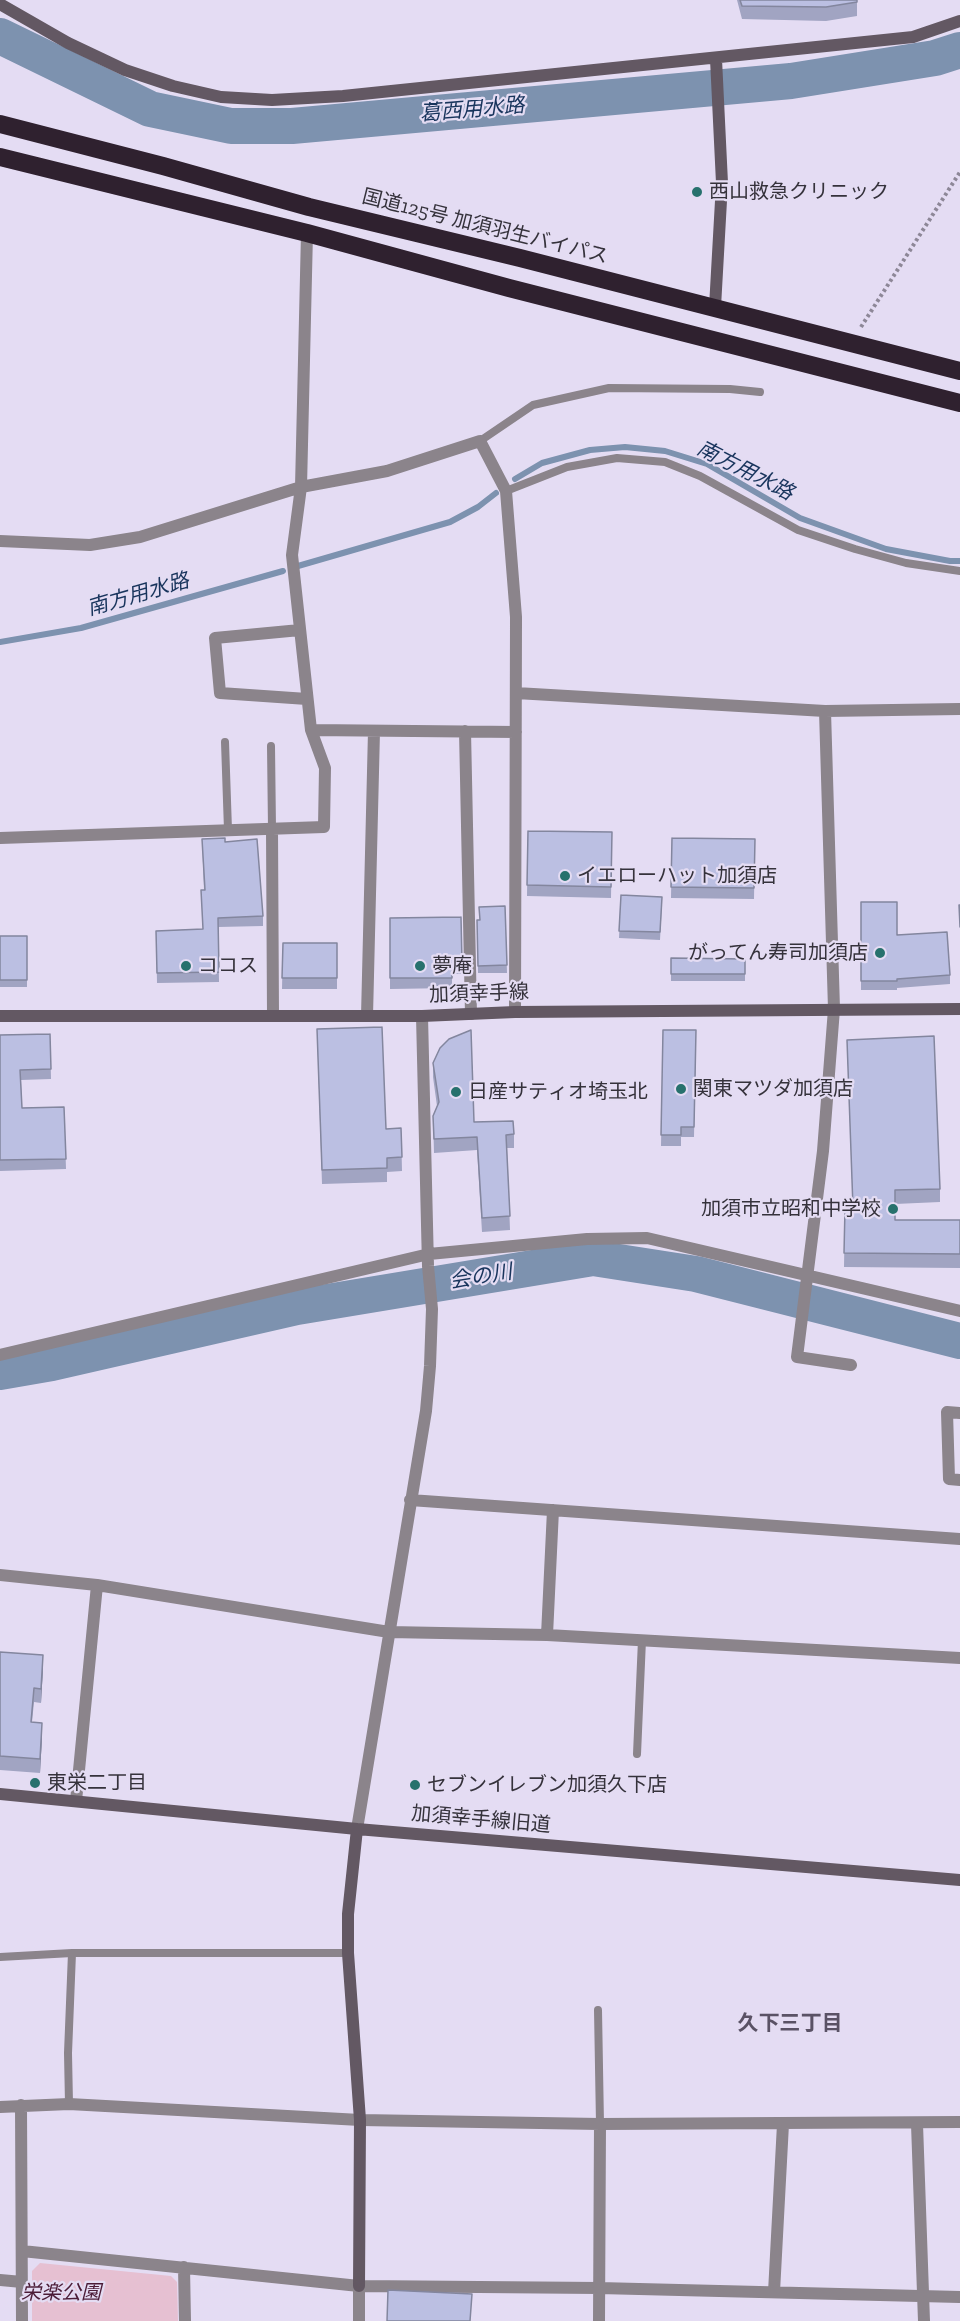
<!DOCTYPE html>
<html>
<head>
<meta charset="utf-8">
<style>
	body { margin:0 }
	canvas { display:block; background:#e4dcf3 }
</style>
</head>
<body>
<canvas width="960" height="2321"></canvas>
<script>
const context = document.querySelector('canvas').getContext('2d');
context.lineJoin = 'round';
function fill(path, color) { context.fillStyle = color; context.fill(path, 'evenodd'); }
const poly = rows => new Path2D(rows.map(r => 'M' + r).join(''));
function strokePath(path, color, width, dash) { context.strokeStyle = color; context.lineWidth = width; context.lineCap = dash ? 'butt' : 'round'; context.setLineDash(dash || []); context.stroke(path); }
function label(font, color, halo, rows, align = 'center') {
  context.font = font + ' "Zilla Slab","Noto Sans JP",serif'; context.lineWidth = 4.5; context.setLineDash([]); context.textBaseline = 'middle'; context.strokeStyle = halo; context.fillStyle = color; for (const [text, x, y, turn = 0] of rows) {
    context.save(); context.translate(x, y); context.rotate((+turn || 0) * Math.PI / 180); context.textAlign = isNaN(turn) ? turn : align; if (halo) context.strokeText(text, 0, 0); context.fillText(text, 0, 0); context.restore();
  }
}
const green = poly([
	[40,2263,171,2276,177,2282,178,2321,32,2321,32,2271]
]);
const stream = poly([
	[515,479,542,463,590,450,625,447,665,451,707,464,800,518,886,549,950,561,960,561],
	[298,566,450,522,478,507,496,493],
	[0,642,81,628,283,571]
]);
const river = poly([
	[0,36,150,109,231,126,292,126,791,81,935,58,960,50],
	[0,1372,52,1363,297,1307,593,1258,696,1274,960,1341]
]);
const path = poly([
	[861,327,960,172]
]);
const lane = poly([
	[480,441,533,405,609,388,730,389,760,392],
	[506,491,567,467,617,458,665,462,700,476,798,530,855,549,906,563,960,571],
	[225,742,228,830],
	[271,746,272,829],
	[637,1754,642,1640],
	[0,1957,72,1953,348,1953],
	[598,2010,600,2124],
	[69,2104,68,2053,72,1953]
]);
const street = poly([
	[307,233,301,487,292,555,311,730],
	[0,541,90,545,140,537,301,487,387,471,480,441,506,491,516,617,515,1012],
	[300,630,215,638,220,693,307,699],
	[516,693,825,711,960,709],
	[825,711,834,1009,823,1151,797,1357,851,1365],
	[465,731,471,1014],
	[272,829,273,1016],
	[0,838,324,827,325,768,311,730,516,732],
	[367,1016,374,731],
	[0,1355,429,1254,587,1239,647,1238,960,1311],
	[960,1413,947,1412,949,1479,960,1480],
	[410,1500,960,1539],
	[0,1575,97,1585,389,1632,547,1635,960,1658],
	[547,1635,553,1510],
	[76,1801,97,1585],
	[357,1829,426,1411,430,1366,432,1309,428,1266,422,1016],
	[21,2105,22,2321],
	[0,2107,69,2104,360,2120,600,2124,960,2122],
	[917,2124,924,2321],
	[22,2251,359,2286,599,2288,960,2297],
	[184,2267,185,2321],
	[0,2280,22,2282],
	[359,2286,359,2321],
	[774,2292,783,2124],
	[599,2321,600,2124]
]);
const secondary = poly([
	[0,4,68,43,125,70,173,86,221,97,272,100,343,96,913,37,960,21],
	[715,307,722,183,716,59],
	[0,1016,422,1016,515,1012,960,1009],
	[0,1794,357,1829,960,1880],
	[357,1829,348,1914,348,1953,360,2120,359,2286]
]);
const highway = poly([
	[0,124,163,166,309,207,520,258,960,371],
	[0,157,307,233,509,288,960,403]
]);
const wall = poly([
	[737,0,857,0,857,16,826,21,742,19],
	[528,831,612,832,611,898,527,896],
	[672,838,755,839,754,899,671,898],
	[202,839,225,842,263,916,263,926,218,927,219,982,157,983,156,931,203,929,201,890,204,890],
	[621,895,662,904,660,940,619,938],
	[861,902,897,935,950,975,950,984,897,988,897,990,861,990],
	[505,906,507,973,478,973,477,920,479,920],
	[461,917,462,974,452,974,452,988,390,989,390,918],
	[0,936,27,936,27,987,0,987],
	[283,943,337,943,337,989,282,989],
	[671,958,745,959,745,981,671,981],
	[317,1029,386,1129,401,1128,402,1171,387,1172,387,1182,322,1184],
	[663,1030,696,1030,694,1137,681,1137,681,1146,661,1146],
	[50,1034,51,1079,21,1080,22,1108,64,1107,66,1169,0,1171,0,1035],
	[847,1040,940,1189,940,1202,895,1204,895,1220,960,1220,960,1268,844,1267,845,1208,853,1208],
	[433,1063,474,1122,514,1134,514,1148,507,1148,510,1230,482,1232,477,1150,434,1153,433,1116,437,1106,433,1077],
	[0,1652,43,1668,41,1703,34,1702,32,1722,42,1737,40,1773,0,1770]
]);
const shadedWall = poly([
	[43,1655,43,1668,41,1703,41,1689],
	[42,1723,42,1737,40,1773,40,1759]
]);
const building = poly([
	[740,0,857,0,857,2,826,7,742,6,740,0],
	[528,831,612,832,611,887,527,885,528,831],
	[225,838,225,842,257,839,263,916,218,918,219,972,157,973,156,931,203,929,201,890,205,890,202,839,225,838],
	[672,838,755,839,754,888,671,887,672,838],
	[621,895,662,897,660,932,619,931,621,895],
	[861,902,897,902,897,935,947,932,950,975,897,979,897,981,861,981,861,902],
	[959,905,960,905,960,927,959,905],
	[505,906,507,965,478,966,477,920,480,920,479,907,505,906],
	[461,917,462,963,452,963,452,978,390,978,390,918,461,917],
	[0,936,27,936,27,980,0,980,0,936],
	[283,943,337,943,337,978,282,978,283,943],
	[671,958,745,959,745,974,671,974,671,958],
	[382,1027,386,1129,401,1128,402,1157,387,1158,387,1168,322,1170,317,1029,382,1027],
	[471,1030,474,1122,513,1121,514,1134,506,1135,510,1216,482,1218,477,1137,434,1139,433,1116,439,1102,433,1063,440,1048,449,1039,471,1030],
	[663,1030,696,1030,694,1127,681,1127,681,1135,661,1135,663,1030],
	[50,1034,51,1069,20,1070,22,1108,64,1107,66,1159,0,1160,0,1035,50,1034],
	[934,1036,940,1189,895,1190,895,1220,960,1220,960,1254,844,1253,845,1208,853,1208,847,1040,934,1036],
	[0,1652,43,1655,41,1689,34,1688,31,1722,42,1723,40,1759,0,1756,0,1652],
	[388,2290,472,2294,470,2321,387,2321,388,2290]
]);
const markers = [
	[697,192,6,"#27716d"],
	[565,876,6,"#27716d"],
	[880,953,6,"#27716d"],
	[186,966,6,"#27716d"],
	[420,966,6,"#27716d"],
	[681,1089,6,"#27716d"],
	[456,1092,6,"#27716d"],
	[893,1209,6,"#27716d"],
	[35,1783,6,"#27716d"],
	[415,1785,6,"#27716d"]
];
const poiNames = [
	["西山救急クリニック",709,192],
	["イエローハット加須店",577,876],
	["がってん寿司加須店",868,953,"right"],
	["ココス",198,966],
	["夢庵",432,966],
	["関東マツダ加須店",693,1089],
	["日産サティオ埼玉北",468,1092],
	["加須市立昭和中学校",881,1209,"right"],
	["東栄二丁目",47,1783],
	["セブンイレブン加須久下店",427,1785]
];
const streetNames = [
	["国道125号 加須羽生バイパス",485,227,14],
	["加須幸手線",479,994,-2],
	["加須幸手線旧道",481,1820,5]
];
const parkNames = [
	["栄楽公園",61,2293]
];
const waterNames = [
	["葛西用水路",472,110,-5],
	["南方用水路",745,471,27],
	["南方用水路",138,595,-16],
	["会の川",481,1277,-9]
];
const neighbourhoodNames = [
	["久下三丁目",790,2024]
];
fill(green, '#e6c0d2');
strokePath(stream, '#7d92af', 6);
strokePath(river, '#7d92af', 36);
strokePath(path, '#8d8797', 4, [3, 3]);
strokePath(lane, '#8b848b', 8);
strokePath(street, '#8b848b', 12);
strokePath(secondary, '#635863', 12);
strokePath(highway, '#2f212f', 18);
fill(wall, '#a1a4c2');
fill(shadedWall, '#83869e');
fill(building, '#bbbfe2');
strokePath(building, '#83869e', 1.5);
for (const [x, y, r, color] of markers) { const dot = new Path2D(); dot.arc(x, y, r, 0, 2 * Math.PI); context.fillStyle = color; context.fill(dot); strokePath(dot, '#e4dcf3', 2); }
label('20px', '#35323b', '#e4dcf3', poiNames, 'left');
label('20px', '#35323b', '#e4dcf3', streetNames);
label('italic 20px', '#4b1c37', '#e4dcf3', parkNames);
label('italic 21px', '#18345c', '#e4dcf3', waterNames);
label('bold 21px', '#5a5265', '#e4dcf3', neighbourhoodNames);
</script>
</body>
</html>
